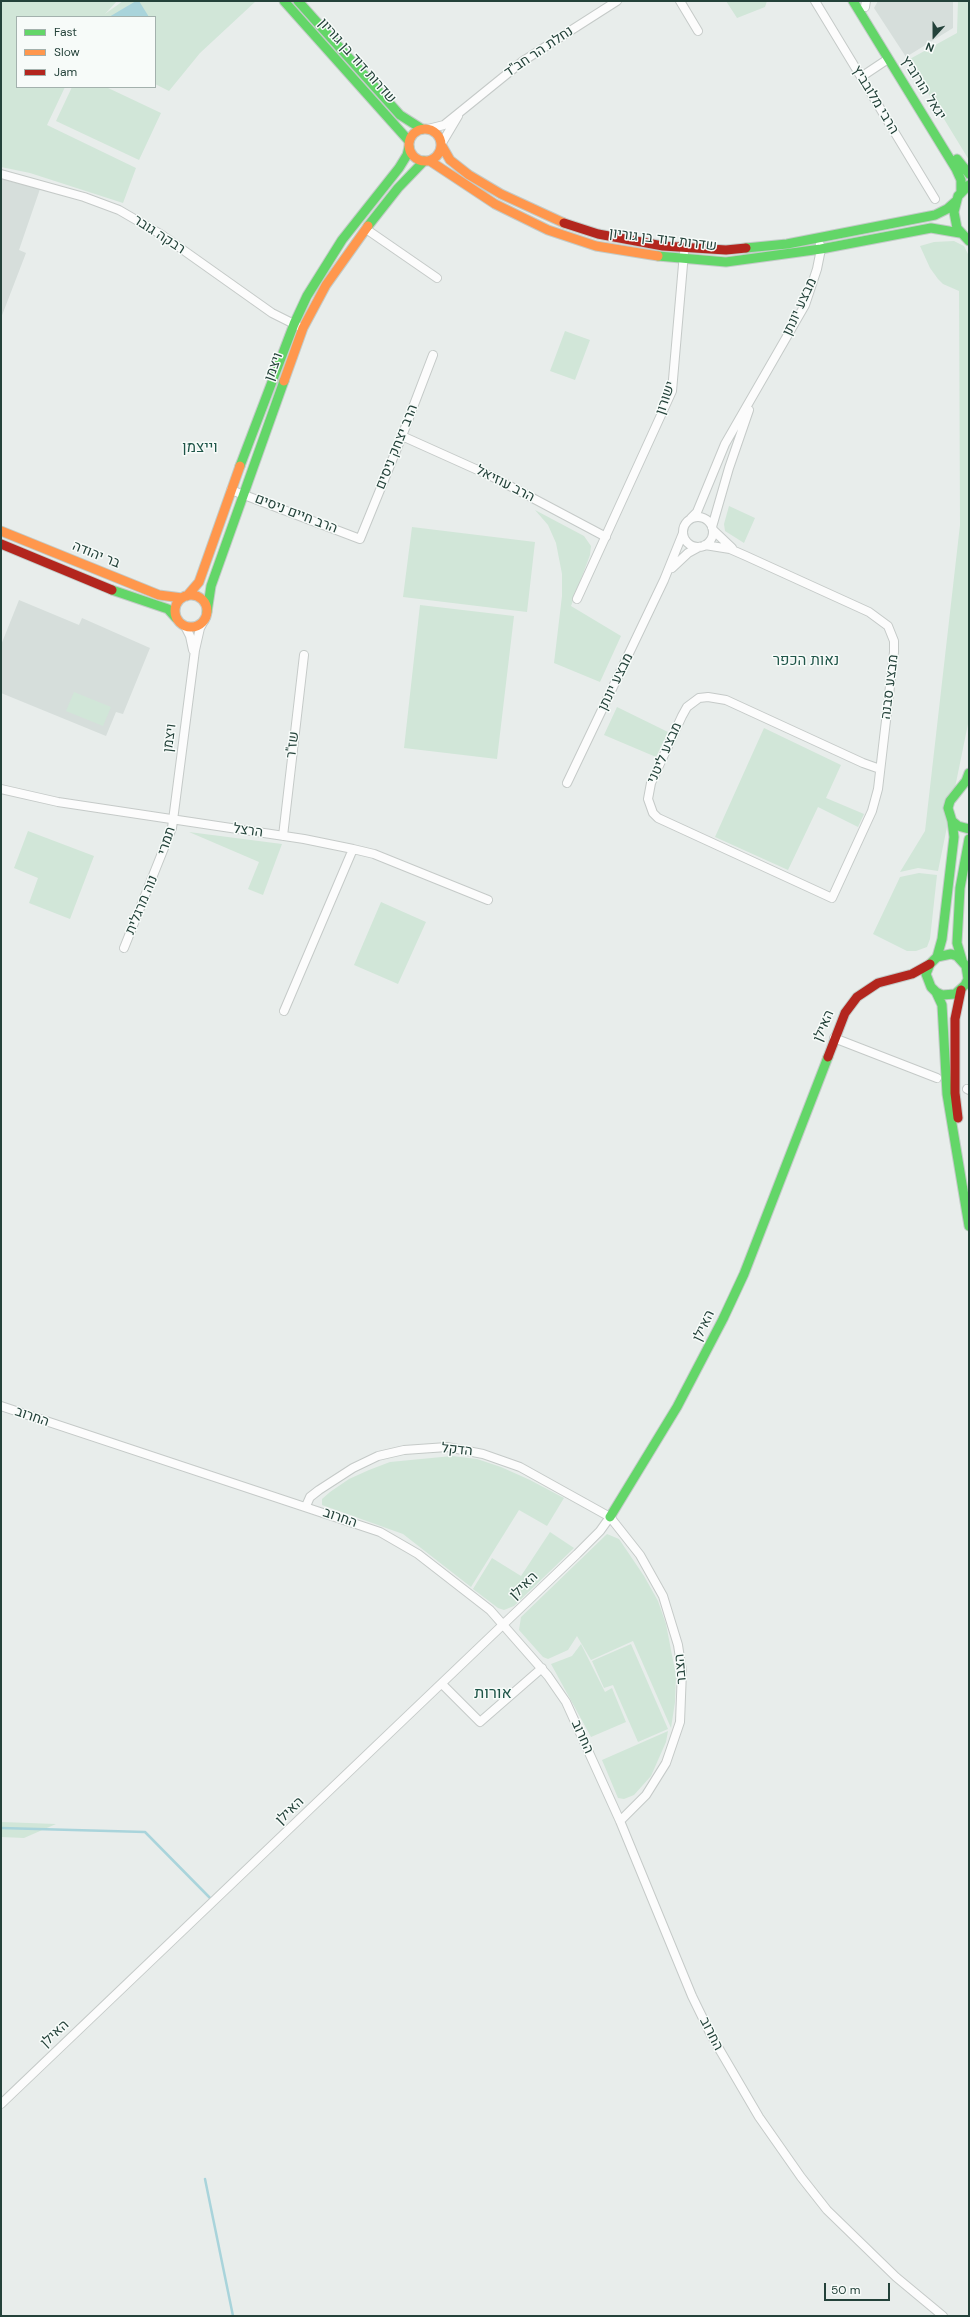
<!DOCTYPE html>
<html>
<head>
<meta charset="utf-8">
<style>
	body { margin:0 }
	#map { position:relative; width:970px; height:2317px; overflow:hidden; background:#e8edeb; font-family:"DM Sans",sans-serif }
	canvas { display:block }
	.frame { position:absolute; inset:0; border:2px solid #24423a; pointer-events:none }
	.legend { position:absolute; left:16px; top:16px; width:140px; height:72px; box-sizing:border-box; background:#f7fbf9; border:1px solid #a3b1ad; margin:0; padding:5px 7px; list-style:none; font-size:12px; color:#24423a }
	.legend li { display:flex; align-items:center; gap:8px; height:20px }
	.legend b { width:20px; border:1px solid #a3b1ad }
	.north { position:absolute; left:914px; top:16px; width:40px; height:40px; -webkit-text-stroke:3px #f7fbf9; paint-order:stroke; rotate:201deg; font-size:11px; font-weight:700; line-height:16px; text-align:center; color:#24423a }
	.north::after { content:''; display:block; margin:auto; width:14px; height:18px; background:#24423a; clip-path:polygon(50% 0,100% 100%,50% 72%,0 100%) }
	.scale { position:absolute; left:824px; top:2283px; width:66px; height:18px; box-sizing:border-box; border:2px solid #24423a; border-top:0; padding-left:5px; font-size:12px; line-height:14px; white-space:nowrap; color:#24423a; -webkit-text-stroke:3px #f7fbf9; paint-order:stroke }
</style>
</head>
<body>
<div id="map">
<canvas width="970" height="2317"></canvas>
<div class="frame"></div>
<ul class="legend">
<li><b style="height:5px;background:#63d668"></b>Fast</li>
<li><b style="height:5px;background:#ff974d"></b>Slow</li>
<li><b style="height:5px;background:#b3261e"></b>Jam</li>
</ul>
<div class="north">N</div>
<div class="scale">50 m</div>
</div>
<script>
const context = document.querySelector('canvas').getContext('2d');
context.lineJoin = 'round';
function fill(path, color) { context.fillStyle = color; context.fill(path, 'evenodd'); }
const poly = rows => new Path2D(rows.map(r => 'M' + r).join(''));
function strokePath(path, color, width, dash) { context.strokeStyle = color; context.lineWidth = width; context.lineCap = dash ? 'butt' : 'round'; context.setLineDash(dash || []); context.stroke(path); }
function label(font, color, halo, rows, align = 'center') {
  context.font = font + ' "DM Sans",Heebo,sans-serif'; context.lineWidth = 3; context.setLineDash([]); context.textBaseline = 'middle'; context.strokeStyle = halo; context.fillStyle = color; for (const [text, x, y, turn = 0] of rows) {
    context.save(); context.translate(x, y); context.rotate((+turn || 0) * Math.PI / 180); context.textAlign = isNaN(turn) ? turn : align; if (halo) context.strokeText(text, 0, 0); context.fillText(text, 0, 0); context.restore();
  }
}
const built = poly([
	[878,1,953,1,953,28,906,57,874,8],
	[1,179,40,189,19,250,26,253,1,318],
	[19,600,79,625,82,618,150,648,123,714,116,712,106,736,1,693,1,645]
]);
const green = poly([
	[1,1,117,1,105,14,123,1,256,1,200,53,169,91,155,84,155,17,17,17,17,87,65,87,47,125,136,168,123,203,30,173,1,167],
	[726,1,767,1,765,7,737,18],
	[958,1,969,1,969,160,908,60,957,33],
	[72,87,106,87,161,113,139,160,56,121],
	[954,241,964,246,969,256,969,719,938,871,918,868,900,872,925,831,960,525,959,291,943,284,938,279,930,268,920,246,934,242],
	[565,331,590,340,575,380,550,371],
	[729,506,755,518,744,543,725,531,724,524],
	[535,510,584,536,591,546,590,555,571,606,621,636,600,682,554,663,562,596,562,574,556,543,548,525],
	[412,527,535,542,527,612,403,597],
	[420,605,514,616,497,759,404,748],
	[74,692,111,707,103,726,66,711],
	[617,707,668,732,656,757,604,735],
	[764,728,841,765,826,798,864,814,858,827,818,807,788,870,715,837],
	[28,831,94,856,70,919,29,903,38,878,14,868],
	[189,832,282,844,263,895,248,889,259,862],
	[919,873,937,875,930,939,927,947,916,951,907,951,873,934,900,877],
	[381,902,426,922,398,984,354,965],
	[452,1456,477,1459,501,1467,530,1480,564,1498,547,1526,519,1510,471,1587,403,1534,322,1505,322,1499,330,1492,349,1479,369,1470,390,1462],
	[550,1532,574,1548,514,1606,504,1610,498,1608,473,1589,492,1558,521,1576],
	[607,1534,619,1539,644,1576,658,1601,666,1624,676,1676,675,1702,671,1728,633,1641,591,1660,577,1636,568,1650,548,1659,543,1657,519,1630,521,1617],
	[581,1644,605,1692,612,1688,626,1722,591,1737,551,1664,572,1656],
	[631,1644,668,1729,638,1742,613,1685,604,1688,592,1661],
	[668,1731,666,1742,651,1776,634,1795,624,1799,618,1798,602,1760],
	[1,1822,56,1824,24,1838,1,1837]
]);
const water = poly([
	[136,1,139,1,149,17,109,17]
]);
const stream = poly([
	[1,1828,145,1832,212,1900],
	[205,2179,233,2316]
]);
const street = poly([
	[680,1,698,31],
	[815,1,935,199],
	[865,7,866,1],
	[861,77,888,59],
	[428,129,444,125,523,61,617,1],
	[442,143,458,116],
	[1,174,84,197,119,210,162,235,272,313,298,326],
	[366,229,437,278],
	[402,436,491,476,606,537],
	[231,490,360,539,402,436,433,355],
	'683 532a15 15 0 1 1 30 0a15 15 0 1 1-30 0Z',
	[691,518,697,512,725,444,805,305,817,269,821,249,820,245],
	[712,527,729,468,749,410],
	[713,530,732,548],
	[705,545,730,549,746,556,869,612,888,626,894,641,894,652,878,789,872,811,832,898,658,818,653,813,648,799,651,783,682,716,687,707,699,698,708,697,726,700,863,763,880,769],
	[672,568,688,553,699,547],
	[577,599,672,391,684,253],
	[185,626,190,636,193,650],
	[567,783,664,580,683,533],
	[1,789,58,802,304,839,353,849,374,854,488,900],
	[283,836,304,655],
	[124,948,172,828,195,650,200,628,206,617],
	[284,1011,353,849],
	[834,1038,937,1078],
	[967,1089,969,1090],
	[1,1406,380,1532,418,1554,490,1610,548,1676,566,1702,620,1821,692,1996,711,2035,759,2117,801,2177,827,2210,896,2277,943,2316],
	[306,1506,310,1497,319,1490,353,1468,378,1456,404,1450,447,1447,483,1454,520,1467,610,1517,640,1555,663,1596,678,1645,682,1671,680,1722,666,1763,646,1795,620,1821],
	[442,1684,480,1722,542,1668],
	[1,2104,577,1554,600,1531,610,1517]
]);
const fast = poly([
	[284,1,409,141],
	[298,1,400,115,422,129],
	[853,1,956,169,961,180,961,192],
	[957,159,969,174],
	[969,185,958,196,954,212,957,228,969,241],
	[368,226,398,188,424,161],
	[746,248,787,244,935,215,947,209,956,201],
	[658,256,726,262,821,249,931,228,960,233],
	[240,466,294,324,307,296,342,240,399,168,407,155,409,147],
	[112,590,168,609,176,618],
	[207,612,211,586,284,381],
	[969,773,966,781,950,801,948,808,952,821,958,826,969,829],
	[937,957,951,954,957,956,966,966,968,979,965,985,955,994,942,995,936,992,931,987,926,974,930,964,937,957,942,939,954,837,952,821],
	[962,960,957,943,960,888,969,839],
	[936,992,942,1005,947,1094,969,1226],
	[610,1517,677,1407,723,1319,744,1274,828,1057]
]);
const slow = poly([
	'409 145a16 16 0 1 1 32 0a16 16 0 1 1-32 0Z',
	[442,146,450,160,469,175,501,194,564,223],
	[430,161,495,204,548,230,596,246,658,256],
	[284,381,303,328,326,285,368,226],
	[1,531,159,595,182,598],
	'175 611a16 16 0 1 1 32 0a16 16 0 1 1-32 0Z',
	[187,596,199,582,240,466]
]);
const jam = poly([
	[564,223,598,234,663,246,726,250,746,248],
	[1,544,112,590],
	[828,1057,845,1013,857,997,878,983,912,974,930,964],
	[958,1118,955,1093,955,1019,961,990]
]);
const streetNames = [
	["נחלת הר חב\"ד",539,52,-34],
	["שדרות דוד בן גוריון",357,61,48],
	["יגאל הורוביץ",923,88,58],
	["הרבי מלובביץ",875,100,59],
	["רבקה גובר",159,235,33],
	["שדרות דוד בן גוריון",663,240,7],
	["מבצע יונתן",800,307,-65],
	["ויצמן",274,367,-70],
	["ישורון",666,398,-71],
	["הרב יצחק ניסים",397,447,-68],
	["הרב עוזיאל",505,484,27],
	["הרב חיים ניסים",296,514,21],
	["בר יהודה",96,555,22],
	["מבצע יונתן",616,682,-64],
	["מבצע סבנה",890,687,-83],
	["ויצמן",170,738,-83],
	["שז\"ר",293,745,-83],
	["מבצע ליטני",665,753,-66],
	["הרצל",248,831,8],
	["תמרי",167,841,-72],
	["נוה מרגלית",142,905,-67],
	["האילן",824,1026,-67],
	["האילן",704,1326,-64],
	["החרוב",32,1417,19],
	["הדקל",457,1450,6],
	["החרוב",340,1518,19],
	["האילן",524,1586,-44],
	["הצבר",681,1669,-95],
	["החרוב",582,1737,66],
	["האילן",290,1811,-44],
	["האילן",55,2034,-43],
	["החרוב",711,2034,63]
];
const neighbourhoodNames = [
	["וייצמן",200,448],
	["נאות הכפר",806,661]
];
const quarterNames = [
	["אורות",493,1694]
];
fill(built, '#d6dedb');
fill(green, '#d1e6d8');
fill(water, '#a9d4db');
strokePath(stream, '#a9d4db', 2.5);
strokePath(street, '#c5cac8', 10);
strokePath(fast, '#c3cbc8', 11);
strokePath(slow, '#c3cbc8', 11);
strokePath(jam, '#c3cbc8', 11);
strokePath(street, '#fcfcfc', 8);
strokePath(fast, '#63d668', 9);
strokePath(slow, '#ff974d', 9);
strokePath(jam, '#b3261e', 9);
label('14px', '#24423a', '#f7fbf9', streetNames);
label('15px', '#1f5548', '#f7fbf9', neighbourhoodNames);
label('16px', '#1f5548', '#f7fbf9', quarterNames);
</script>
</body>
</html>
